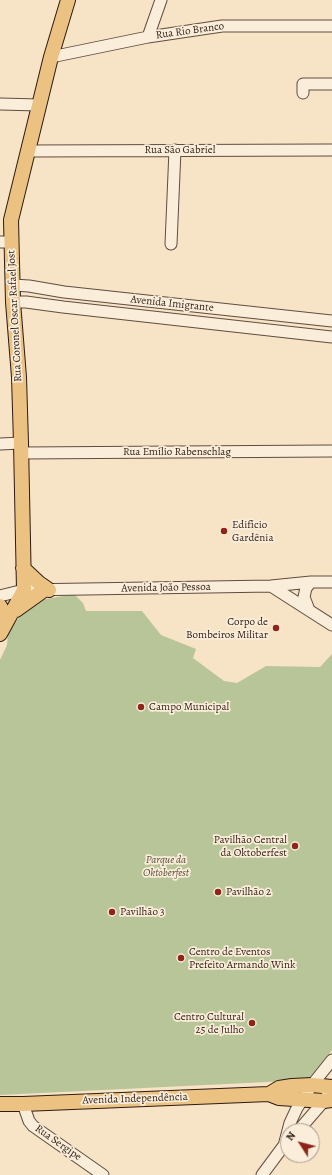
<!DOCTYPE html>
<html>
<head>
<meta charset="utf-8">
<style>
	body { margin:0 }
	#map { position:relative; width:332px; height:1175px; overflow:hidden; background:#f7e3c6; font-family:Alegreya,serif }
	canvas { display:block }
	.north { position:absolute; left:280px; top:1123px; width:40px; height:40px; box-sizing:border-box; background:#faedda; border:1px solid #a8998a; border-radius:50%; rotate:306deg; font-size:11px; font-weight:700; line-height:16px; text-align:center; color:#2e1b12 }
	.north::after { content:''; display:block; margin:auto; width:14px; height:18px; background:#8f2418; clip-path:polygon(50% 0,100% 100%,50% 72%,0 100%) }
</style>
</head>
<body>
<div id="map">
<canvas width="332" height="1175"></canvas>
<div class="north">N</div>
</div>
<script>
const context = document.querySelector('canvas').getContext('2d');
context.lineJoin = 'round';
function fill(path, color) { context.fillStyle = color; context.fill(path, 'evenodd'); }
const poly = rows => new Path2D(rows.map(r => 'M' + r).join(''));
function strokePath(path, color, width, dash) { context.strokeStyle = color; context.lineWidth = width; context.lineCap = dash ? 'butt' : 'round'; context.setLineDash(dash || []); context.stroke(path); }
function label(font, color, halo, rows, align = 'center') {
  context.font = font + ' Alegreya,serif'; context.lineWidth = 3.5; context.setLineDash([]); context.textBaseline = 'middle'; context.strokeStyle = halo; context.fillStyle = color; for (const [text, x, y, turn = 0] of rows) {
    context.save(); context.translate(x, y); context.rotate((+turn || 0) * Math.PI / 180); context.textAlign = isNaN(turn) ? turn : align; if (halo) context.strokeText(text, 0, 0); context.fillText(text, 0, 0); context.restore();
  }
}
const green = poly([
	[74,594,83,603,86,611,142,611,161,635,196,649,193,658,224,681,237,683,266,666,320,667,332,654,332,1050,309,1080,0,1095,0,660,7,645,8,633,30,602]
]);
const minor = poly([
	[148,37,161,0],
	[51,57,148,37,222,26,332,26],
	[303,93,303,84,332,84],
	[0,104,39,105],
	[28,151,332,150],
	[0,242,11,242],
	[171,244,175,150],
	[13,285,29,286,64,292,332,321],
	[13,302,26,302,63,307,332,337],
	[0,444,21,443],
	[21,453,332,451],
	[271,586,332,625],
	[0,596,24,590,271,586,311,582,332,582],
	[309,610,304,597,306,588,311,582],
	[23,1104,29,1121,33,1126,103,1175],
	[298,1131,324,1101,327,1096],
	[285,1142,290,1123,297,1108,312,1085,332,1060],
	[262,1175,288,1140]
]);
const major = poly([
	[23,568,39,583,49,590],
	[0,606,7,621],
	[16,610,44,590],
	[0,634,24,590,21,443,19,377,13,302,11,220,51,57,68,0],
	[269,1094,279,1098,324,1101,332,1100],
	[0,1104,23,1104,269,1094,279,1088,292,1086,312,1085,332,1087]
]);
const markers = [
	[224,531,4,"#8f2418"],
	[276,628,4,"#8f2418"],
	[141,707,4,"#8f2418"],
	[295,846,4,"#8f2418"],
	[218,892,4,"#8f2418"],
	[112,912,4,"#8f2418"],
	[181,958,4,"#8f2418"],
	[252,1023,4,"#8f2418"]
];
const streetNames = [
	["Rua Rio Branco",190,31,-8],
	["Rua São Gabriel",180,150],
	["Avenida Imigrante",172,304,6],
	["Rua Coronel Oscar Rafael Jost",15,316,-93],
	["Rua Emílio Rabenschlag",177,452],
	["Avenida João Pessoa",166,588,-1],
	["Avenida Independência",135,1099,-2],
	["Rua Sergipe",58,1143,35]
];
const poiNames = [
	["Edifício",232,525],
	["Gardênia",232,538],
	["Corpo de",268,622,"right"],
	["Bombeiros Militar",268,635,"right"],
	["Campo Municipal",149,707],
	["Pavilhão Central",287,840,"right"],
	["da Oktoberfest",287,853,"right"],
	["Pavilhão 2",226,892],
	["Pavilhão 3",120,912],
	["Centro de Eventos",189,952],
	["Prefeito Armando Wink",189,965],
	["Centro Cultural",244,1017,"right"],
	["25 de Julho",244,1030,"right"]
];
const parkNames = [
	["Parque da",166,860],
	["Oktoberfest",166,873]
];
fill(green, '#b8c599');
strokePath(minor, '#604d3f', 13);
strokePath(major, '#2e1b12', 16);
strokePath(minor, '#faedda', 11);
strokePath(major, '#ecc283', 14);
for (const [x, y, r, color] of markers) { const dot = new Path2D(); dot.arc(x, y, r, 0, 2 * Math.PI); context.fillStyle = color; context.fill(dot); strokePath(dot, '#faedda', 1.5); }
label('11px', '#2e1b12', '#faedda', streetNames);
label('11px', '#2e1b12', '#faedda', poiNames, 'left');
label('italic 11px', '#574e3a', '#faedda', parkNames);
</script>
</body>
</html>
